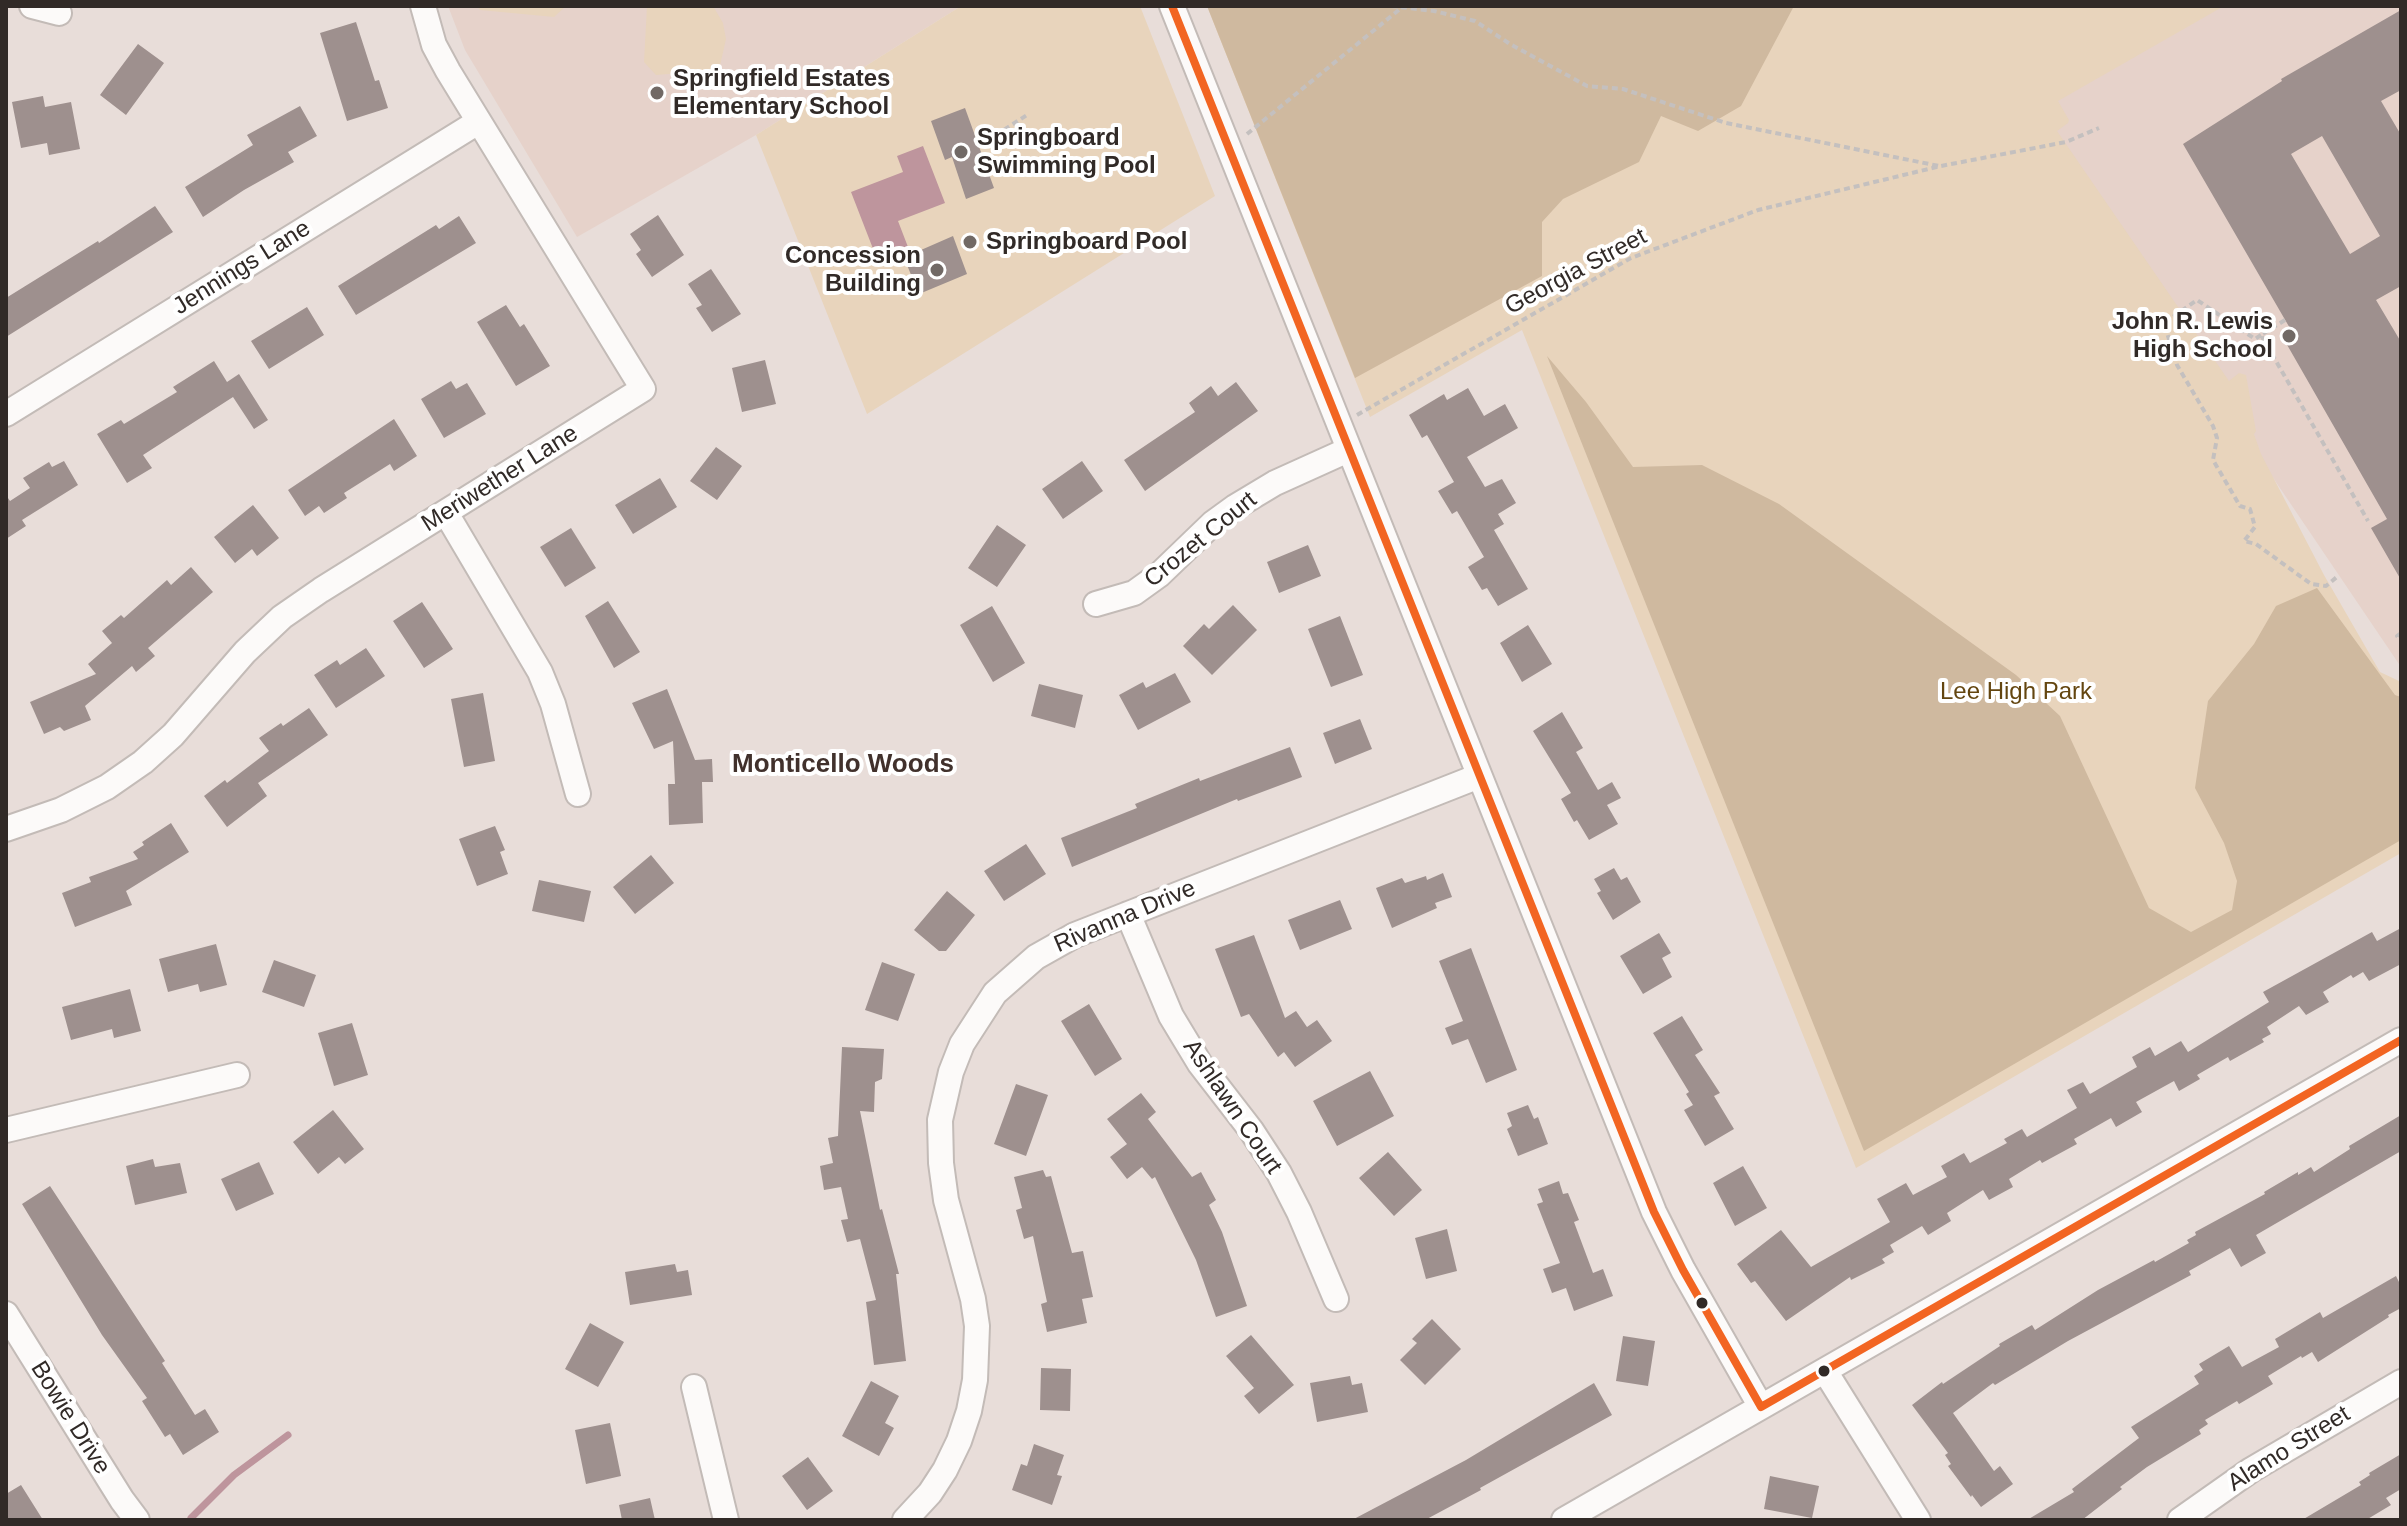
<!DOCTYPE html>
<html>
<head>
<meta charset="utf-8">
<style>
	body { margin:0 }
	#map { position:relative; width:2407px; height:1526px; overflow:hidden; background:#e8ddd9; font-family:Helvetica,sans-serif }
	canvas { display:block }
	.frame { position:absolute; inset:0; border:8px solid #312a27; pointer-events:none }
</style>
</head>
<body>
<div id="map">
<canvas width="2407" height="1526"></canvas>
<div class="frame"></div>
</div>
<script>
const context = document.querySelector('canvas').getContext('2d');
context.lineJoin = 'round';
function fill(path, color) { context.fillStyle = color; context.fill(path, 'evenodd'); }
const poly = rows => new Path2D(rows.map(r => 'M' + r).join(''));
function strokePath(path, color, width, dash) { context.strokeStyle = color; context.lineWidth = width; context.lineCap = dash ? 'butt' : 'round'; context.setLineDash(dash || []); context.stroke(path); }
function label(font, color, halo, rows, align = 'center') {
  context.font = font + ' Helvetica,sans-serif'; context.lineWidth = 8; context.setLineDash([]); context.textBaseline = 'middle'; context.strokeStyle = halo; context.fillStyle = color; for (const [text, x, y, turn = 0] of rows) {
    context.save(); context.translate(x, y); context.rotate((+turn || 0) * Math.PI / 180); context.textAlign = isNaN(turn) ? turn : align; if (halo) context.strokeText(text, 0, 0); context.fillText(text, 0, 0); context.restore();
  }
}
const built = poly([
	[448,6,961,6,756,135,577,237,465,50],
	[1954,6,2401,6,2401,667]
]);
const green = poly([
	[477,6,566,6,554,17,480,10],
	[647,6,713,6,723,23,726,39,719,70,656,75,644,62],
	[961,6,1140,6,1215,196,867,414,756,135],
	[1207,6,2224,6,2058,101,2069,120,2068,123,2057,131,2229,381,2239,373,2246,375,2256,431,2254,434,2261,454,2324,575,2380,672,2401,682,2401,853,1856,1168,1522,330,1370,417]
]);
const forest = poly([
	[1207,6,1794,6,1741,106,1698,131,1661,116,1639,162,1563,199,1542,222,1542,276,1355,378],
	[1547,356,1586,402,1633,467,1702,465,1779,504,2016,675,2060,716,2149,908,2191,932,2232,910,2237,881,2224,843,2195,788,2208,701,2254,644,2276,606,2317,588,2395,695,2401,697,2401,840,1864,1151]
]);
const water = poly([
	[923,146,945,203,898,221,908,247,877,259,851,192,903,172,897,156]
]);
const stream = poly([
	[191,1518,234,1475,288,1435]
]);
const building = poly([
	[2401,10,2401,90,2381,101,2401,135,2401,286,2376,300,2401,342,2401,580,2371,528,2387,519,2282,336,2291,330,2183,144,2282,81,2281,79],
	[2322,136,2380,236,2350,254,2291,154],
	[356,22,375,81,379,80,388,108,347,121,320,33],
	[138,44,164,63,126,115,100,95],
	[43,96,45,107,71,102,80,149,49,155,47,143,21,148,12,102],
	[300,106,317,136,288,152,294,162,244,190,203,217,185,187,253,145,247,135],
	[965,108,994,188,966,199,952,157,945,160,931,121],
	[155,206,173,232,6,337,6,298,98,241,99,243],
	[658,215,684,255,652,277,636,254,641,250,630,234],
	[459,216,476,243,356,315,338,286,436,225,439,229],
	[953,236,967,274,919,294,907,265,921,250],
	[711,269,741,314,712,332,696,308,702,305,688,284],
	[506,305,520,327,524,324,550,366,516,386,477,322],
	[307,307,324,335,269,369,251,341],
	[765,360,776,404,742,412,732,368],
	[214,361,227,382,239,374,268,420,254,429,233,397,143,455,152,468,127,483,97,434,121,420,124,424,177,392,173,387],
	[451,381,456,389,467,383,486,414,444,438,421,399],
	[1236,382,1258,411,1145,491,1124,460,1195,412,1189,403,1211,386,1218,396],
	[1468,388,1484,416,1505,404,1518,428,1467,457,1485,487,1502,479,1516,503,1498,514,1504,524,1494,530,1528,589,1498,606,1487,588,1482,590,1468,567,1484,557,1457,511,1452,514,1438,491,1454,482,1427,435,1422,438,1409,415,1444,394,1447,400],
	[394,419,417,456,394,471,390,464,344,493,347,498,324,513,319,506,305,516,288,490],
	[716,447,742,466,717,500,690,481],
	[64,461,78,485,22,520,26,526,6,539,6,495,10,501,30,488,23,478,49,462,52,467],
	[1082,461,1103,491,1063,519,1042,489],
	[660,478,677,507,633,534,615,505],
	[253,505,279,538,257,556,252,549,235,563,214,537],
	[997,525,1026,545,997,587,968,568],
	[571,528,596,568,565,587,540,547],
	[1308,545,1321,576,1279,593,1267,562],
	[191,567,213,592,148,648,155,656,136,672,132,666,85,706,91,720,64,731,60,727,44,734,30,702,96,674,88,664,112,643,102,631,121,615,124,618,167,580,171,585],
	[608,601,640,652,614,668,585,616],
	[422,602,453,649,424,668,393,621],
	[1233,605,1257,630,1212,675,1183,646,1204,624,1209,629],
	[992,606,1025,663,993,682,960,625],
	[1340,616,1363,675,1331,687,1308,629],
	[1528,625,1552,664,1522,682,1500,643],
	[366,648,385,676,336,708,314,675,337,660,340,665],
	[1175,673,1191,702,1138,730,1119,695,1143,682,1146,688],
	[1039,684,1083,695,1075,728,1031,716],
	[667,689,695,760,712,759,713,782,702,782,703,823,669,825,668,784,675,784,673,741,654,749,632,703],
	[483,693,495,761,464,767,451,699],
	[309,708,328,735,258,783,267,796,227,827,204,796,225,780,227,783,269,751,259,738,281,723,283,726],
	[1562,712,1583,748,1576,752,1598,790,1612,782,1621,798,1607,805,1618,824,1589,840,1577,820,1574,822,1561,799,1571,793,1533,731],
	[1360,719,1372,749,1335,764,1323,733],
	[1290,747,1302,777,1238,801,1237,799,1072,867,1061,838,1137,808,1135,804,1199,778,1200,781],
	[171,823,189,852,126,891,132,905,75,927,62,893,91,882,89,877,138,859,133,852,144,845,142,842],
	[495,826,505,850,500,852,508,874,477,886,459,839],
	[1026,844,1046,874,1004,901,984,871],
	[651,855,674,883,635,914,613,887],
	[1614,868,1621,880,1627,877,1641,902,1613,920,1597,893,1601,891,1594,879],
	[1443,873,1452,897,1435,903,1437,908,1392,928,1376,888,1402,878,1405,883,1426,876,1427,880],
	[539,880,591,891,584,922,532,911],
	[947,891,975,915,946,951,939,951,914,930],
	[1340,900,1352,929,1300,950,1288,920],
	[2401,928,2401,964,2369,981,2363,972,2353,978,2351,975,2323,992,2329,1002,2306,1015,2299,1006,2267,1027,2271,1034,2262,1039,2264,1042,2230,1061,2228,1057,2197,1075,2200,1079,2179,1091,2174,1081,2136,1102,2142,1112,2116,1127,2111,1118,2074,1139,2077,1144,2042,1163,2040,1160,2009,1179,2013,1187,1989,1200,1983,1190,1947,1213,1951,1221,1928,1235,1922,1226,1890,1245,1894,1252,1882,1259,1885,1263,1851,1280,1850,1277,1786,1321,1755,1281,1751,1283,1737,1264,1781,1230,1811,1267,1890,1222,1877,1199,1906,1183,1913,1195,1947,1177,1941,1166,1964,1153,1970,1163,2007,1143,2004,1139,2022,1129,2027,1137,2077,1108,2067,1090,2083,1082,2090,1094,2137,1067,2132,1057,2150,1047,2155,1056,2181,1041,2188,1052,2269,1002,2263,992,2372,932,2377,941],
	[1659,933,1671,953,1662,958,1672,977,1643,994,1620,956],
	[1254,935,1285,1018,1296,1011,1307,1027,1317,1020,1332,1041,1295,1067,1284,1052,1278,1057,1249,1014,1241,1017,1215,949],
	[216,944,227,985,200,992,198,984,168,992,159,959],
	[1471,948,1517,1070,1486,1083,1468,1039,1452,1045,1445,1028,1463,1021,1439,961],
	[274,960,316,975,304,1007,262,992],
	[882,962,915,974,898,1021,865,1010],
	[130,989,141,1031,114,1038,112,1029,71,1040,62,1007],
	[1089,1004,1122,1059,1095,1076,1061,1021],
	[1682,1016,1703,1050,1695,1055,1720,1093,1714,1096,1734,1129,1705,1146,1684,1110,1693,1105,1686,1094,1689,1092,1653,1033],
	[352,1023,368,1075,334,1086,318,1033],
	[842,1047,884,1049,882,1079,875,1082,874,1112,860,1111,880,1210,882,1209,899,1274,896,1274,906,1361,874,1365,866,1302,876,1300,860,1239,847,1242,841,1220,848,1219,841,1187,824,1190,820,1166,833,1163,828,1138,838,1136],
	[1370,1071,1394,1116,1337,1146,1313,1101],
	[1016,1084,1048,1095,1026,1156,994,1144],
	[1141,1093,1156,1112,1148,1119,1192,1177,1201,1172,1216,1200,1209,1205,1222,1232,1247,1306,1216,1317,1196,1260,1155,1177,1152,1179,1142,1167,1127,1179,1110,1157,1127,1144,1107,1119],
	[1528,1105,1534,1119,1538,1117,1548,1144,1518,1156,1507,1129,1512,1126,1507,1113],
	[333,1110,364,1149,345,1164,339,1157,318,1174,293,1142],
	[2401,1115,2401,1151,2256,1235,2266,1253,2241,1267,2230,1248,2189,1271,2191,1275,2068,1341,1995,1385,1993,1383,1953,1413,1994,1471,2000,1466,2013,1484,1981,1507,1972,1495,1971,1497,1948,1466,1951,1464,1945,1455,1948,1453,1912,1405,1942,1382,1943,1384,2000,1346,1999,1344,2032,1325,2035,1330,2098,1290,2154,1260,2155,1262,2189,1243,2187,1240,2196,1235,2195,1232,2265,1194,2264,1192,2298,1172,2298,1175,2311,1167,2314,1172,2350,1149,2349,1146],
	[1388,1152,1422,1190,1394,1216,1359,1178],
	[153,1159,155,1167,180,1163,187,1193,135,1205,126,1166],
	[259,1162,274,1194,236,1211,221,1179],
	[1743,1166,1767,1208,1735,1226,1713,1183],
	[1043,1170,1046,1177,1051,1176,1072,1253,1083,1251,1093,1297,1082,1299,1087,1323,1047,1332,1041,1304,1047,1302,1033,1236,1024,1239,1016,1210,1022,1208,1014,1177],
	[1559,1181,1563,1194,1568,1193,1579,1220,1574,1222,1593,1273,1603,1269,1613,1296,1574,1311,1566,1288,1552,1293,1543,1269,1560,1263,1537,1204,1543,1202,1538,1189],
	[50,1186,165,1361,162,1363,195,1415,205,1409,219,1432,183,1455,170,1434,165,1437,142,1401,147,1398,102,1335,22,1204],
	[1447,1229,1457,1271,1426,1279,1415,1238],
	[675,1264,677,1272,688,1270,692,1295,630,1305,625,1272],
	[2396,1276,2401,1286,2401,1308,2388,1315,2389,1317,2318,1362,2312,1352,2302,1358,2301,1356,2268,1376,2273,1384,2239,1404,2237,1401,2205,1420,2208,1424,2199,1430,2201,1434,2147,1467,2120,1487,2122,1489,2082,1520,2027,1520,2074,1492,2072,1489,2139,1438,2131,1427,2199,1384,2194,1376,2203,1370,2199,1364,2229,1346,2242,1367,2279,1347,2275,1339,2320,1312,2323,1318],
	[1432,1319,1461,1349,1425,1385,1400,1360,1417,1343,1412,1339],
	[590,1323,624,1342,598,1387,565,1369],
	[1251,1335,1294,1385,1259,1414,1244,1396,1254,1388,1226,1356],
	[1623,1336,1655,1341,1648,1386,1616,1381],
	[1041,1368,1071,1369,1070,1411,1040,1410],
	[1350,1376,1352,1385,1362,1383,1368,1412,1317,1422,1310,1383],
	[871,1381,899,1396,885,1423,894,1428,879,1456,842,1436],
	[1594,1383,1612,1415,1480,1488,1481,1490,1425,1520,1352,1520,1466,1460],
	[610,1423,621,1476,586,1484,575,1430],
	[1034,1444,1064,1455,1057,1475,1062,1476,1052,1505,1012,1490,1021,1464,1027,1466],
	[2401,1454,2401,1489,2386,1498,2391,1505,2366,1520,2302,1520,2361,1485,2359,1482,2370,1475,2369,1473],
	[808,1457,833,1491,807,1510,782,1476],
	[1770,1476,1819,1486,1812,1518,1764,1509],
	[21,1485,43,1520,6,1520,6,1494],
	[650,1498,655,1520,622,1520,619,1505]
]);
const path = poly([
	[1391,6,1434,11,1475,21,1510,44,1587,86,1623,89,1726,123,1939,166],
	[1247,134,1400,9],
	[979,146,1027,115],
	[2285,320,2261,335,2368,521],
	[2261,335,2255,339,2197,300,2164,323,2177,365,2213,426,2217,438,2213,460,2240,506,2250,509,2255,527,2244,541,2256,544,2311,584,2326,586,2338,576],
	[1357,415,1631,258,1758,210,1941,166,2066,142,2099,128],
	[2401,633,2397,636,2401,640]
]);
const street = poly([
	[32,6,59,13],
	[1172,6,1654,1212,1683,1270,1761,1407],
	[6,414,478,122],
	[446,513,540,672,553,704,578,794],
	[1096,604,1134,593,1159,575,1213,523,1235,507,1275,483,1348,450],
	[6,829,61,810,107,787,143,762,173,735,245,652,282,617,321,590,643,389,448,71,434,45,423,6],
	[1128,914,1171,1016,1200,1064,1251,1130,1279,1173,1299,1212,1336,1299],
	[6,1130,237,1075],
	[6,1314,122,1500,137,1520],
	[1825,1371,1918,1520],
	[694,1387,726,1520],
	[905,1520,930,1493,945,1470,959,1441,969,1411,975,1380,977,1326,973,1299,946,1200,941,1163,940,1120,951,1072,962,1044,995,993,1036,957,1075,935,1479,776],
	[1564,1520,2401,1040],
	[2180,1520,2251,1470,2401,1382]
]);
const bus1 = poly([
	[1172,6,1654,1212,1683,1270,1761,1407,2401,1040]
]);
const markers = [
	[657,93,8,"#716965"],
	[961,152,8,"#716965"],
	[970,242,8,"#716965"],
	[937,270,8,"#716965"],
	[2289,336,8,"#716965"],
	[1702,1303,7,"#312a27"],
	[1824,1371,7,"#312a27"]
];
const poiNames = [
	["Springfield Estates",673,79],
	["Elementary School",673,107],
	["Springboard",977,138],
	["Swimming Pool",977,166],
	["Springboard Pool",986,242],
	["Concession",921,256,"right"],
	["Building",921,284,"right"],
	["John R. Lewis",2273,322,"right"],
	["High School",2273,350,"right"]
];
const streetNames = [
	["Jennings Lane",242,268,-32],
	["Georgia Street",1576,272,-28],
	["Meriwether Lane",500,479,-32],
	["Crozet Court",1201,540,-39],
	["Rivanna Drive",1125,917,-23],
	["Ashlawn Court",1232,1107,56],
	["Bowie Drive",70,1418,58],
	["Alamo Street",2289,1449,-32]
];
const parkNames = [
	["Lee High Park",2016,692]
];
const neighbourhoodNames = [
	["Monticello Woods",843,765]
];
fill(built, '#e6d2ca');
fill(green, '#e8d4bc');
fill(forest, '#cfb99f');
fill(water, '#be959d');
strokePath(stream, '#be959d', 7);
fill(building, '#9e908e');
strokePath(street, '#c3bbb7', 28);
strokePath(path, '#c4c0bf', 4, [6, 4]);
strokePath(street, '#fcfaf9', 24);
strokePath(bus1, '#f26522', 8);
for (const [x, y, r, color] of markers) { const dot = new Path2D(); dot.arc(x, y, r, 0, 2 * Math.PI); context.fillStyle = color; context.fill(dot); strokePath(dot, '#fff', 3); }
label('bold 24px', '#312a27', '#fff', poiNames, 'left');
label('24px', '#312a27', '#fff', streetNames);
label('24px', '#644610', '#fff', parkNames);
label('bold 26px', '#41312c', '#fff', neighbourhoodNames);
</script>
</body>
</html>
